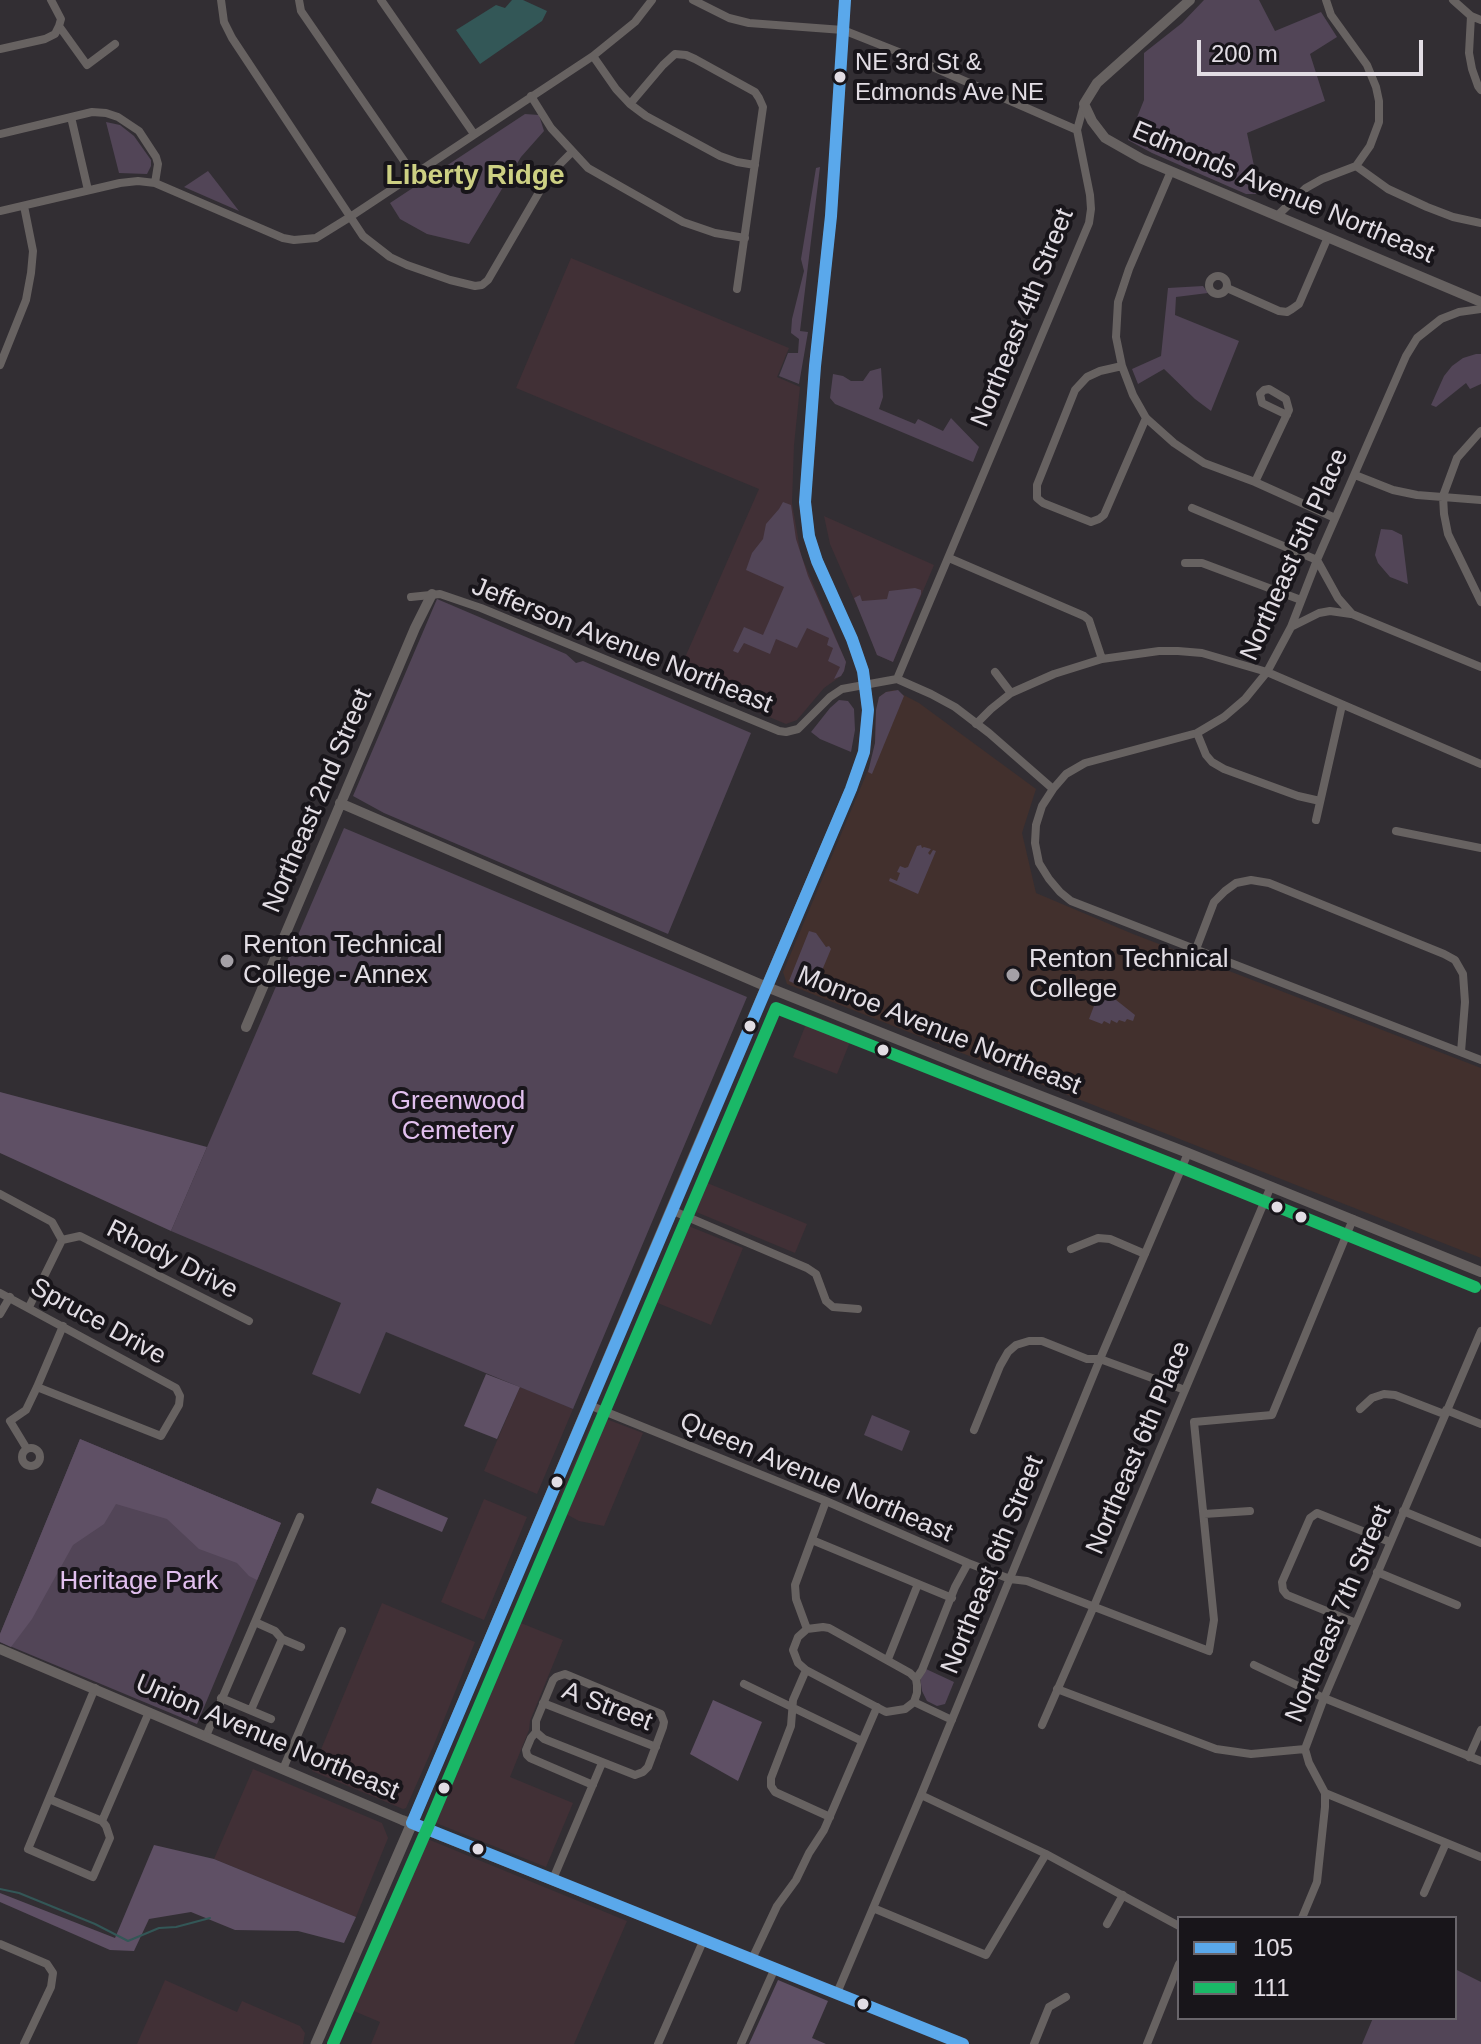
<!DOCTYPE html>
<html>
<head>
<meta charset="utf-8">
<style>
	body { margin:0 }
	#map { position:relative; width:1481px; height:2044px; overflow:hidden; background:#322e33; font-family:Arial,sans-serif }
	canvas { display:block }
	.legend { position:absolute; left:1177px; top:1916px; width:280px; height:104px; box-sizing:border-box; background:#18151a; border:2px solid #69656b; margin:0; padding:10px 14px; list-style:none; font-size:24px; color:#e2dde4 }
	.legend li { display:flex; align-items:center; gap:16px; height:40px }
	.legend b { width:40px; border:2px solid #69656b }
	.scale { position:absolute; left:1197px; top:40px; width:226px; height:36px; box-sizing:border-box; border:4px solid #e2dde4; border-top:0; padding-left:10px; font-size:24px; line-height:28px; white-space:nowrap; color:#e2dde4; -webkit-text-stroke:6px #18151a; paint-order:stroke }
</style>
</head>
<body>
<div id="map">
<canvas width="1481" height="2044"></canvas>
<ul class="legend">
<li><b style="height:10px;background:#5aa8eb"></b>105</li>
<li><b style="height:10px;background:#1ab867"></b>111</li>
</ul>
<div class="scale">200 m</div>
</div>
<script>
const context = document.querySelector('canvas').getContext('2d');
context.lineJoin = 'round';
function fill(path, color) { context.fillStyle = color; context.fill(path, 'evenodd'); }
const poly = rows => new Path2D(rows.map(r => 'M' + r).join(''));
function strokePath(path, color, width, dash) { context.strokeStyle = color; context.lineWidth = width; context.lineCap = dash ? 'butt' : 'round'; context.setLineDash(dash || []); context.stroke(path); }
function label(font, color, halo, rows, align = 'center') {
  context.font = font + ' Arial,sans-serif'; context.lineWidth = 8; context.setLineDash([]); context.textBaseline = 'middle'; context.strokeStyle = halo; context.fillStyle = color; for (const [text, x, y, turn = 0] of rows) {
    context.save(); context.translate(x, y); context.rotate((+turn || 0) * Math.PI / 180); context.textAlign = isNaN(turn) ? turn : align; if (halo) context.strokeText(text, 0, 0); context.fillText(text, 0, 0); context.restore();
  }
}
const commercial = poly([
	[571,258,789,348,777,377,800,387,794,445,792,503,801,555,846,662,844,671,841,676,824,688,797,720,786,724,676,678,759,489,516,388],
	[824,516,934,565,893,662,877,655,868,631,830,544],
	[810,1014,854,1032,837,1074,793,1057],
	[700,1180,807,1224,795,1253,689,1209],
	[681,1223,743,1248,711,1325,648,1299],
	[520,1387,573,1409,537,1494,484,1471],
	[601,1417,643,1433,604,1526,579,1521,555,1508,593,1420],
	[484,1499,527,1517,484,1620,441,1602],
	[382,1603,475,1642,433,1747,406,1808,403,1809,312,1771],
	[511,1619,563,1640,530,1721,529,1730,510,1777,573,1803,546,1867,431,1821,430,1816],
	[253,1769,382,1823,388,1838,356,1917,214,1859],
	[425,1838,627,1921,574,2044,371,2044,380,2022,349,2009,420,1840],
	[165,1980,237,2012,242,2001,300,2026,305,2033,303,2044,137,2044]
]);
const education = poly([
	[894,690,919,703,1036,789,1022,833,1036,893,1133,934,1481,1068,1481,1258,787,984,783,972,871,763,875,743,876,710,879,697,886,692]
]);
const green = poly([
	[1204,0,1259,0,1275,31,1321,12,1337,37,1310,54,1325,101,1247,133,1260,194,1246,194,1152,153,1128,140,1144,100,1144,53,1182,23],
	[525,114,539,115,544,131,521,157,469,244,427,234,400,219,390,203],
	[106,122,120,125,134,136,151,160,151,166,147,174,119,173],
	[820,167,800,331,808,332,799,384,779,376,788,353,798,353,799,339,791,333,792,319,804,271,801,259,816,168],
	[208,171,239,211,184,187],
	[1203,286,1208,293,1176,297,1175,315,1239,341,1211,411,1195,399,1164,369,1138,384,1132,369,1161,356,1168,288],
	[1476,354,1481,354,1481,384,1470,389,1466,383,1436,407,1431,405,1444,376,1452,366,1463,358],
	[881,368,883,397,879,409,915,424,918,419,943,431,951,418,979,447,973,462,835,404,830,398,833,374,843,376,851,381,863,381,870,371],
	[783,502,791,505,796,539,808,576,846,662,844,671,841,676,834,679,840,667,828,661,833,648,827,645,829,638,807,628,797,648,776,639,770,654,744,643,738,653,733,651,744,627,763,635,784,587,746,570,752,553,763,539,766,524,779,509],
	[1381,529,1392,530,1402,535,1408,584,1390,577,1378,563,1375,555],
	[915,588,921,590,921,594,893,662,877,655,854,598,860,595,862,601,887,599,889,591],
	[437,599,566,654,576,663,583,661,751,733,668,934,384,813,353,796],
	[898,690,904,696,872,774,868,772,875,743,876,710,879,697,886,692],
	[839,700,848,701,854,709,855,730,851,752,820,739,811,732,830,708],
	[344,828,747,997,573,1409,386,1332,360,1394,312,1374,341,1303,171,1231],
	[921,845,922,848,924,847,931,849,928,853,930,855,933,850,936,851,918,894,889,881,890,878,897,881,900,873,897,872,900,866,905,868,908,867,917,846],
	[809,931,816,933,826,947,829,946,831,949,813,992,789,981],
	[1100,990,1106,992,1135,1015,1133,1021,1127,1019,1125,1022,1119,1020,1117,1023,1111,1020,1110,1024,1104,1021,1102,1024,1089,1019],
	[872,1415,910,1431,902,1451,864,1435],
	[80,1439,281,1523,197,1724,0,1642,0,1634],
	[926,1669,954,1682,945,1704,937,1706,927,1701,922,1691,920,1677],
	[1455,1969,1481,1982,1481,2044,1362,2044,1373,2018,1455,2018]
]);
const forest = poly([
	[0,1092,207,1147,171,1231,0,1153],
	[486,1374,520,1387,497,1439,464,1426],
	[80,1439,281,1523,257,1580,249,1576,237,1563,199,1549,167,1519,116,1504,104,1524,73,1545,32,1619,11,1647,0,1642,0,1634],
	[377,1488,448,1518,442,1532,371,1503],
	[713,1700,762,1722,738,1781,690,1754],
	[154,1845,214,1859,356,1917,344,1943,298,1931,235,1930,191,1912,149,1919,134,1951,110,1950,0,1902,0,1893,115,1938],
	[778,1980,828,2001,812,2038,826,2044,749,2044]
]);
const water = poly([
	[512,0,523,0,547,11,542,21,480,64,456,30,496,5,505,8]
]);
const stream = poly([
	[0,1889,19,1893,95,1924,128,1941,159,1928,176,1927,210,1918]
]);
const minor = poly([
	[51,0,61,19,59,26,87,65,115,44],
	[221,0,224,22,232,38,363,236,390,257,407,265,450,280,475,286,482,285,488,280,545,182,560,164,572,152],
	[299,0,301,11,413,174],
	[381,0,474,134],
	[693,0,729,18,749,23,843,30,896,51,1077,130],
	[1453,0,1471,16,1481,20],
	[1471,16,1469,53,1472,69,1478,86,1481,90],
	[0,49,45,39,55,34,59,26],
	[593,56,616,89,630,104,646,116,720,156,737,162,755,165],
	[531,96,551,128,588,168,683,222,715,233,745,238],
	[630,104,663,65,675,54,686,55,695,59,755,92,759,98,763,107,737,289],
	[71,117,88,190],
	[0,134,92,112,106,113,118,117,139,131,156,157,158,164,155,183],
	[1356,166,1388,189,1427,207,1453,217,1481,223],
	[1171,171,1129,269,1118,302,1116,337,1122,366,1133,395,1146,418,1174,443,1204,463,1255,482,1335,518],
	[0,211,120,183,138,181,155,183,283,238,294,240,316,238,350,217,593,56,635,22,652,0],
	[1278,215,1306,188,1322,179,1356,166,1370,146,1379,122,1379,101,1376,87,1367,65,1331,15,1326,0],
	'1209 285a9 9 0 1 1 18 0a9 9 0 1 1-18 0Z',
	[1227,288,1279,311,1287,312,1292,309,1299,304,1328,237],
	[1481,309,1459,312,1441,319,1417,338,1406,356,1317,560,1291,627,1267,672,1245,699,1224,717,1197,733,1085,763,1066,774,1053,789,1042,806,1036,825,1035,843,1039,863,1049,879,1060,892,1071,901,1481,1060],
	[0,365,26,300,31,273,33,251,24,206],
	[1122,366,1100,371,1087,377,1075,390,1037,485,1037,498,1043,503,1091,522,1099,519,1104,515,1146,418],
	[1481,431,1457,458,1443,496,1444,514,1448,534,1481,602],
	[1355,475,1393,490,1417,495,1481,500],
	[1255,482,1289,410,1286,399,1269,389,1264,390,1260,394,1262,403,1287,415],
	[1192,508,1317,560,1338,598,1352,614,1481,667],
	[949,558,1084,616,1089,620,1102,659],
	[1185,563,1202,563,1301,600],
	[411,597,440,594,481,608,779,731,786,732,798,729,830,697,842,689,897,679,931,694,955,707,989,733,1053,789],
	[1291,627,1319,613,1330,611,1351,614],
	[995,672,1011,693],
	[897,679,1089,223,1091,209,1090,195,1077,130,1084,105],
	[976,724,991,709,1011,693,1054,674,1102,659,1159,651,1178,651,1202,653,1267,672,1481,764],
	[1197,733,1206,755,1212,762,1224,769,1298,796,1320,801],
	[1316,820,1342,705],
	[1396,831,1481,848],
	[1196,949,1214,902,1225,891,1236,883,1251,880,1269,883,1444,954,1455,960,1463,974,1465,1002,1461,1052],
	[0,1194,52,1222,62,1240,80,1236,249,1321],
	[671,1210,807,1268,816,1274,826,1301,833,1307,858,1309],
	[1071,1249,1098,1238,1110,1239,1145,1254],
	[0,1293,176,1388,180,1396,179,1405,161,1436,37,1387],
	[29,1307,62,1240],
	[0,1314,10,1297],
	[589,1405,826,1501,968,1563,1010,1579,1027,1581,1209,1651,1214,1620,1194,1422,1272,1415,1353,1219],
	[1360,1409,1372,1398,1384,1394,1395,1395,1444,1414],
	[1446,1410,1481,1424],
	[10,1421,26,1410,37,1387,63,1326],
	[10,1421,27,1449],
	[974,1430,1000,1366,1008,1352,1016,1345,1029,1341,1042,1341,1087,1359,1100,1359,1185,1390],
	'22 1457a9 9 0 1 1 18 0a9 9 0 1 1-18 0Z',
	[826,1501,795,1585,796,1599,807,1629,798,1637,793,1650,798,1663,806,1670,793,1700,791,1726,771,1778,771,1786,775,1792,830,1817],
	[1403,1511,1481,1543],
	[1204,1514,1250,1511],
	[812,1540,952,1598],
	[1377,1572,1457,1605],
	[255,1622,275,1631,282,1639,301,1647],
	[1356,1623,1287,1595,1283,1590,1282,1582,1310,1518,1317,1513,1390,1542],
	[807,1629,823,1627,829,1628,910,1673,916,1679,917,1685,917,1693,914,1702],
	[888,1659,918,1584],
	[1254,1665,1324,1698,1481,1761],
	[806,1670,886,1712,905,1709,914,1702,952,1720],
	[916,1679,922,1670,955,1587,968,1563],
	[744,1684,862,1741],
	[95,1688,28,1849,93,1877,110,1838,106,1826,102,1821,149,1712],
	[1057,1689,1216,1749,1251,1754,1305,1749],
	[221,1698,271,1719],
	[543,1703,656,1747],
	[251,1710,282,1639],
	[1042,1725,1094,1606,1271,1186],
	[536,1732,544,1739,635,1775,643,1772,648,1767,663,1727,664,1722,661,1714,570,1676,565,1674,556,1677,553,1680,536,1721,536,1732,531,1738,526,1750,527,1755,530,1758,593,1785],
	[206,1736,300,1517],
	[1469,1757,1481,1730],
	[283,1769,342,1631],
	[1325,1793,1481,1857],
	[921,1795,1046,1854,1179,1926],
	[49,1799,102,1821],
	[553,1879,602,1763],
	[1424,1893,1446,1843],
	[873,1908,986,1955,1046,1854],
	[1302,1918,1317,1882,1325,1807,1325,1793,1309,1763,1305,1749,1324,1698,1481,1331],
	[1107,1924,1123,1895],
	[0,1944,47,1964,53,1973,51,1987,24,2044],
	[752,1959,777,1906,796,1880,809,1853,824,1830,877,1707],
	[837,1993,921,1795,1100,1359,1188,1153],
	[658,2044,704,1939],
	[741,2044,775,1968],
	[1034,2044,1049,2007,1066,1997],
	[1147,2044,1179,1964]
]);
const tertiary = poly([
	[1190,0,1097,83,1084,104,1092,121,1105,138,1142,159,1481,302],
	[340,803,767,987,984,1074,1188,1153,1481,1272],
	[246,1027,415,628,432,594],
	[0,1649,402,1820,963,2044]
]);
const secondary = poly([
	[316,2044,412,1823,688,1170,851,789,864,752,868,710,863,671,852,639,817,561,809,536,805,502,815,366,831,216,845,0]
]);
const bus1 = poly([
	[412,1823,851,789,864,752,868,710,863,671,852,639,817,561,809,536,805,502,815,366,831,216,845,0],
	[412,1823,963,2044]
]);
const bus2 = poly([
	[333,2044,427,1829,776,1008,1182,1168,1475,1287]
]);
const markers = [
	[840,77,7,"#e2dde4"],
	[227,961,8,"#a4a0a6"],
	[1013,975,8,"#a4a0a6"],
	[750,1026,7,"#e2dde4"],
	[883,1050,7,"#e2dde4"],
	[1277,1207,7,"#e2dde4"],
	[1301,1217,7,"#e2dde4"],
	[557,1482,7,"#e2dde4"],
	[444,1788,7,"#e2dde4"],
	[478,1849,7,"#e2dde4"],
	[863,2004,7,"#e2dde4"]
];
const busNames = [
	["NE 3rd St &",855,63],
	["Edmonds Ave NE",855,93]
];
const streetNames = [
	["Edmonds Avenue Northeast",1283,193,23],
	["Northeast 4th Street",1023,318,-68],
	["Northeast 5th Place",1295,555,-66],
	["Jefferson Avenue Northeast",622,646,22],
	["Northeast 2nd Street",318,801,-67],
	["Monroe Avenue Northeast",939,1031,22],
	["Rhody Drive",172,1260,27],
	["Spruce Drive",98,1322,29],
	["Northeast 6th Place",1139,1448,-67],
	["Queen Avenue Northeast",816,1478,23],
	["Northeast 6th Street",993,1565,-68],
	["Northeast 7th Street",1339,1614,-67],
	["A Street",607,1707,21],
	["Union Avenue Northeast",267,1738,23]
];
const poiNames = [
	["Renton Technical",243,946],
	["College - Annex",243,976],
	["Renton Technical",1029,960],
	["College",1029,990]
];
const parkNames = [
	["Greenwood",458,1102],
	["Cemetery",458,1132],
	["Heritage Park",139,1582]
];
const neighbourhoodNames = [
	["Liberty Ridge",475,176]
];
fill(commercial, '#413036');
fill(education, '#42302d');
fill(green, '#524557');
fill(forest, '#5f5065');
fill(water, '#335757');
strokePath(stream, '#335757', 2);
strokePath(minor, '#676261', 8);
strokePath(tertiary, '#676261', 10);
strokePath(secondary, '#696463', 11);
strokePath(bus1, '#5aa8eb', 12);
strokePath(bus2, '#1ab867', 12);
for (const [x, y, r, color] of markers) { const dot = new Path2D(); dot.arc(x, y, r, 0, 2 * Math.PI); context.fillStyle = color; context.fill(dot); strokePath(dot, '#18151a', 3); }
label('24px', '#e2dde4', '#18151a', busNames, 'left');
label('26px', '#e2dde4', '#18151a', streetNames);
label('26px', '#e2dde4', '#18151a', poiNames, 'left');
label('26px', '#e2c0ef', '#18151a', parkNames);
label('bold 28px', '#cdd083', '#18151a', neighbourhoodNames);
</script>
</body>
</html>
